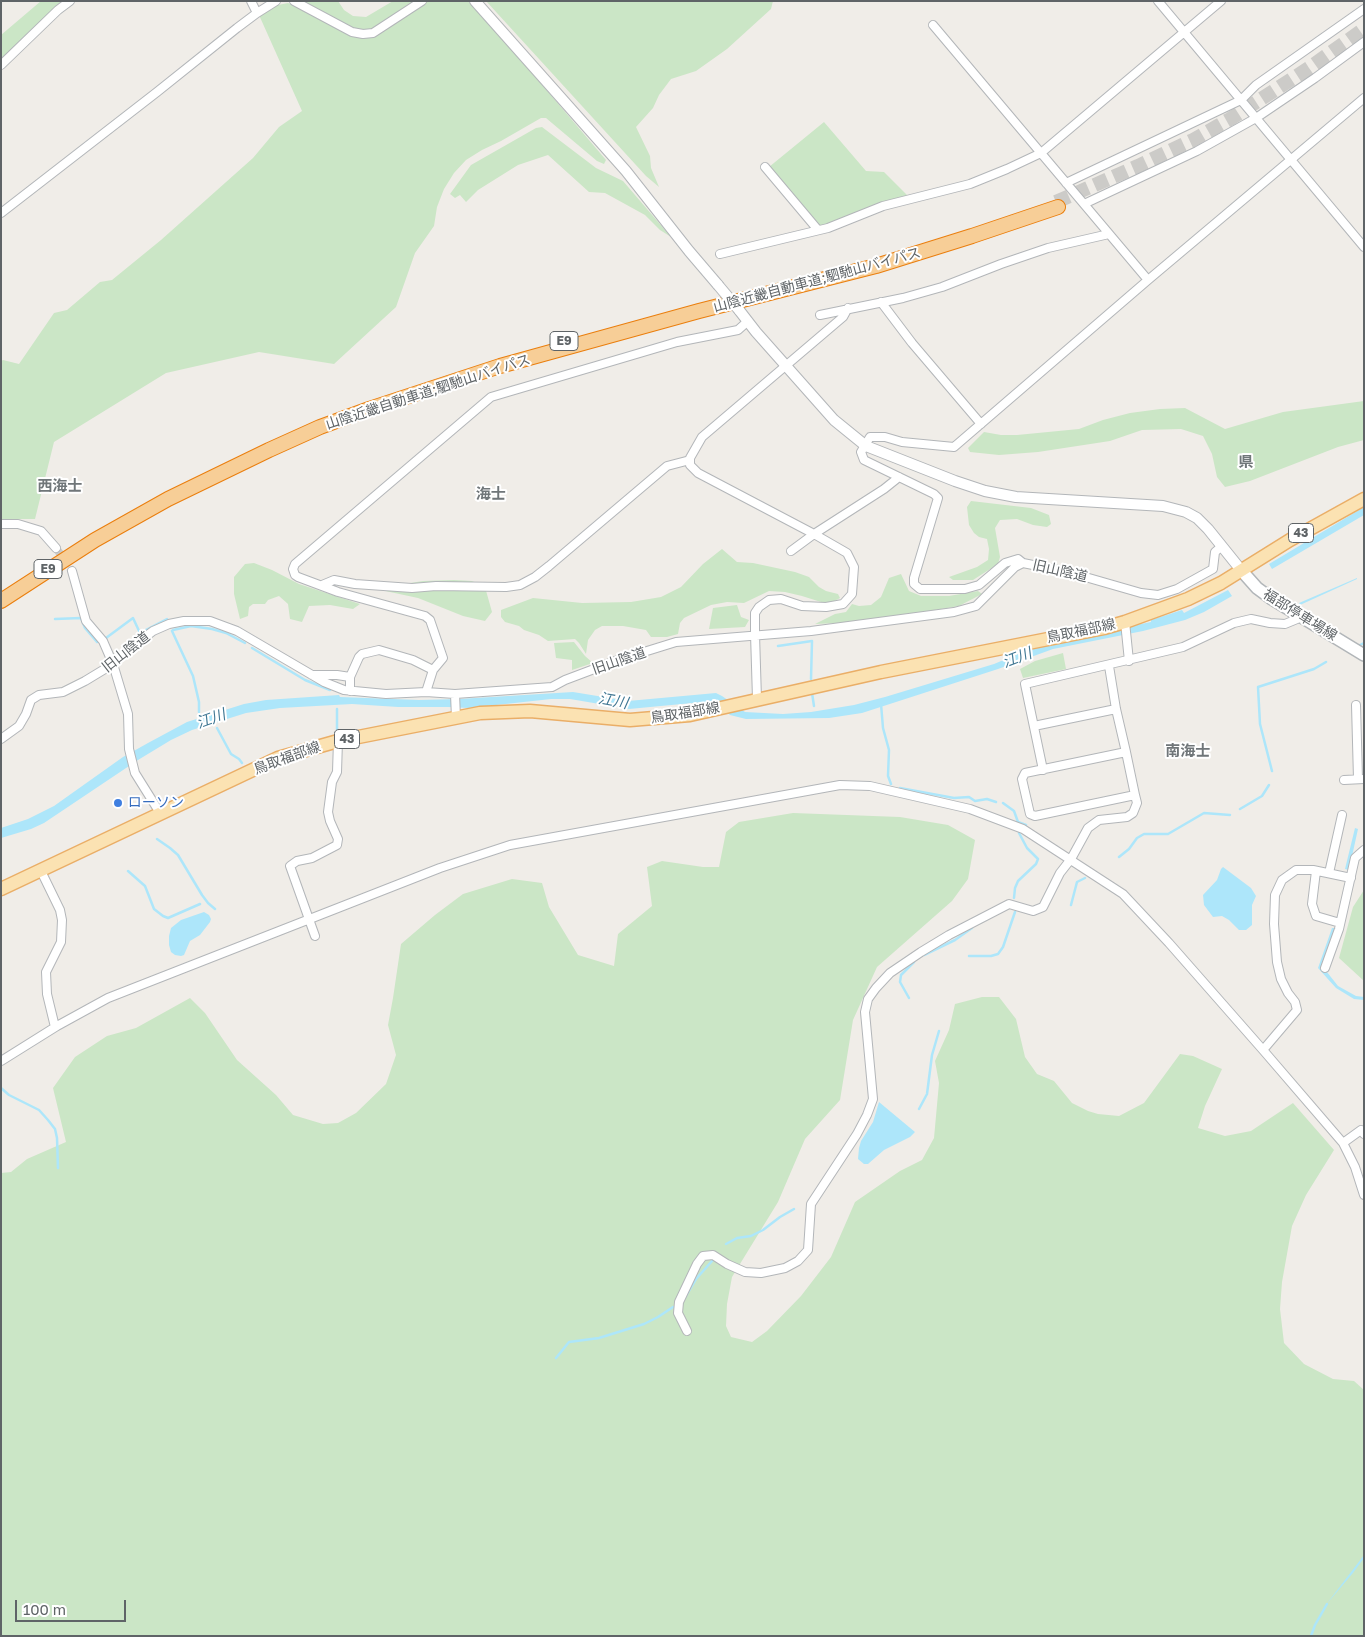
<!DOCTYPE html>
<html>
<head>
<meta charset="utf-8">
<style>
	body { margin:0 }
	#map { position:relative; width:1365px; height:1637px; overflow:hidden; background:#f0ede8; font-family:"Golos Text",sans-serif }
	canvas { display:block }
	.frame { position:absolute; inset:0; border:2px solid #5f6467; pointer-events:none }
	.scale { position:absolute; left:15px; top:1600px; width:111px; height:22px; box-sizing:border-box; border:2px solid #5f6467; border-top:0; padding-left:6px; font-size:15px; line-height:18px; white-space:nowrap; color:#5f6467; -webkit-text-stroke:4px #fff; paint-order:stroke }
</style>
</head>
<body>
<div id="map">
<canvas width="1365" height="1637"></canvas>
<div class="frame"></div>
<div class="scale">100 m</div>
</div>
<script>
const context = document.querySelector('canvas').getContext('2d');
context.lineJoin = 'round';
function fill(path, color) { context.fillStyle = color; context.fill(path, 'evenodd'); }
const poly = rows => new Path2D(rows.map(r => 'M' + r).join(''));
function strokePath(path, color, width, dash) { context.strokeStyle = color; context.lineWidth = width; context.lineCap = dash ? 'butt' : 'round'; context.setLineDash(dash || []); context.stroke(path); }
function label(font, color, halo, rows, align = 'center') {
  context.font = font + ' "Golos Text","Noto Sans JP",sans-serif'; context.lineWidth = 4; context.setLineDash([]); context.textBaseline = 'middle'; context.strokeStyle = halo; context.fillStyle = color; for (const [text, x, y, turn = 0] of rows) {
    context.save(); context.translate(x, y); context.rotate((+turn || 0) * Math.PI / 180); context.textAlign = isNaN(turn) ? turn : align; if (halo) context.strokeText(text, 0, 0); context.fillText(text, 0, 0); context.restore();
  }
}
const green = poly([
	[41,1,64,1,1,59,1,35],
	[302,1,338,1,344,10,353,16,366,17,393,1,416,1,372,30,363,30,348,26],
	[428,1,468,1,487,20,606,160,604,164,597,161,546,118,541,118,501,141,482,150,466,160,454,173,444,189,437,207,434,226,415,253,396,307,334,364,259,352,166,373,54,442,35,519,1,519,1,361,3,360,19,364,54,313,67,310,100,282,112,280,161,240,253,158,279,127,302,111,259,15,273,6,288,3,372,37,381,33],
	[486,1,773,1,771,9,727,49,696,71,671,79,659,95,653,108,636,127,650,156,651,168,659,187,646,176],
	[824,122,866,171,884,172,909,197,825,227,818,226,769,167],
	[542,127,596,168,623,181,671,237,660,230,645,215,605,193,589,192,548,155,518,165,478,190,466,202,460,195,455,198,450,194,471,165,536,128],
	[1364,401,1364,440,1338,447,1250,481,1225,487,1217,477,1212,454,1203,436,1181,429,1142,430,1110,441,1038,452,999,455,970,452,968,448,984,432,1001,435,1017,435,1079,429,1103,420,1130,413,1160,409,1185,408,1225,429,1283,412],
	[971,501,1031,508,1049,515,1051,524,1047,527,1033,525,1017,519,1000,520,995,528,1000,557,998,564,973,580,953,580,949,577,977,567,988,560,989,549,987,539,979,537,974,533,969,525,967,507],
	[722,549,737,562,753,563,795,572,809,577,819,587,826,591,838,594,840,598,831,603,821,602,802,596,785,592,769,591,744,603,727,602,711,605,684,618,680,623,678,634,667,637,651,637,646,630,623,626,602,626,595,630,588,640,586,654,579,643,575,639,548,641,539,635,524,630,519,626,505,622,501,617,501,610,533,598,582,603,631,602,661,597,681,587,703,564],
	[254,563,272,570,299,584,360,604,353,609,330,605,309,606,302,622,290,619,288,604,279,596,268,600,265,604,253,604,249,607,248,616,240,619,234,594,234,577,245,564],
	[901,574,909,591,921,596,949,596,978,591,982,594,959,606,863,622,815,624,835,614,846,612,852,604,859,606,871,605,881,597,889,578],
	[454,580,472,581,485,587,492,612,485,621,463,616,418,598,376,589,370,583,388,582,404,584,423,581],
	[737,605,741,617,749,620,745,627,709,629,713,608],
	[574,642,585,656,593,663,572,670,572,660,556,658,554,643],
	[1063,653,1066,669,1023,678,1020,669,1035,661],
	[793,813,900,817,948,825,975,840,968,879,952,901,877,967,853,1020,840,1100,805,1139,778,1202,732,1277,727,1304,726,1326,731,1337,752,1342,767,1331,801,1296,831,1257,855,1202,900,1171,922,1160,934,1138,939,1083,935,1061,949,1030,955,1004,982,997,999,997,1016,1019,1025,1057,1037,1074,1054,1081,1072,1103,1088,1111,1098,1114,1119,1116,1144,1103,1180,1054,1193,1056,1222,1069,1205,1106,1198,1128,1225,1136,1251,1131,1293,1103,1334,1150,1306,1195,1292,1226,1282,1282,1280,1309,1284,1343,1304,1364,1333,1379,1354,1381,1364,1390,1364,1636,1,1636,1,1173,11,1172,27,1159,66,1142,53,1088,75,1057,107,1036,136,1028,190,998,205,1013,237,1060,276,1095,293,1115,323,1124,338,1123,356,1113,386,1084,396,1055,388,1025,393,998,401,944,435,915,463,894,512,879,542,883,549,907,578,955,614,966,618,934,652,906,647,867,662,861,703,867,719,867,726,832,739,822],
	[1364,890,1364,981,1339,958,1353,907]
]);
const water = poly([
	[1364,507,1364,515,1272,569,1269,564],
	[1357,578,1357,579,1300,605,1299,603],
	[1228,590,1232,596,1204,612,1185,620,1143,631,1053,649,998,669,862,713,829,718,746,719,730,715,714,701,629,709,570,699,551,699,469,708,448,707,398,707,352,704,280,708,246,713,192,730,171,740,138,760,44,823,31,829,1,838,1,828,28,819,54,806,123,757,148,743,187,722,244,704,266,700,339,695,340,697,419,700,459,699,573,692,628,701,716,693,722,696,745,712,783,714,811,712,854,705,885,697,994,664,1042,644,1151,622,1151,620,1182,610,1184,613],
	[1355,828,1358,829,1349,870,1345,869],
	[1223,867,1251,888,1256,896,1252,905,1252,925,1246,930,1239,930,1229,920,1222,916,1213,917,1204,905,1203,895,1217,880,1221,869],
	[204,912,209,915,211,919,210,922,200,935,190,941,184,955,181,956,175,955,171,952,169,945,169,936,171,928,181,920],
	[1332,928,1335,928,1323,967,1338,986,1356,996,1364,997,1364,1000,1354,999,1336,988,1318,968],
	[879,1102,915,1132,910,1137,884,1150,868,1164,864,1164,858,1159,859,1148,861,1141,873,1122],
	[1364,1555,1364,1558,1353,1573,1325,1606]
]);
const stream = poly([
	[55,619,81,618,85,628,97,642],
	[173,630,191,626,212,629,226,633,245,643],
	[172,631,193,676,199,702,199,712],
	[106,638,133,618,140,633,167,619],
	[1360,645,1364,643],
	[778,646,812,641,811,679],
	[252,648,305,680,330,690],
	[812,693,814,706],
	[881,704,883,728,889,750,888,776,891,784],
	[337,709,337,731],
	[217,728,231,754,239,759,242,763],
	[1272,771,1260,724,1258,687,1314,669,1326,662],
	[900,788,954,798,969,797,975,801,987,799,996,802],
	[1003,803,1014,811,1018,822,1026,825],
	[1240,809,1262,796,1269,785],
	[157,839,170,848,178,855,202,895,208,903,215,909],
	[1119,857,1129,849,1137,838,1144,834,1168,834,1204,813,1230,815],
	[128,871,145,886,154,909,163,916,168,918,200,904],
	[1014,898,1015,888,1018,881,1036,864,1038,859,1027,848,1019,833],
	[1071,905,1077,882,1085,878],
	[924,955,955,940,972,928],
	[969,956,991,956,998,954,1003,947,1015,912],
	[909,998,900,982,901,975,914,962],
	[1,1088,9,1095,39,1110,48,1120,55,1129,57,1138,58,1168],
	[919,1109,927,1094,932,1055,939,1031],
	[726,1244,737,1238,751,1236,763,1230,780,1217,794,1209],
	[684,1299,696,1279,712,1261],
	[556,1358,569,1342,599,1338,644,1324,658,1317,673,1307],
	[1311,1636,1315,1625,1327,1604]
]);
const minorTunnel = poly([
	[56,548,72,571]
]);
const motorwayTunnel = poly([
	[1056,202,1138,166,1193,140,1230,119,1309,68,1364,29]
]);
const minor = poly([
	[251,1,257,13],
	[294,1,352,32,363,34,373,33,422,1],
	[1158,1,1364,247],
	[933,25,1148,280],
	[1,65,58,10,70,1],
	[765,167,818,230],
	[1066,183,1241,100,1256,85,1364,9],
	[1084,204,1197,151,1256,118,1315,78,1364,42],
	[1,213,157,92,237,28,257,13,276,1],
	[720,254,828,228,883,206,970,184,1007,169,1041,153,1221,1],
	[881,302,912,343,981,424],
	[820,315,903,298,942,287,1001,264,1048,248,1109,234],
	[1,524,18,524,41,531,56,548],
	[791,551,814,534,884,489,899,477],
	[1023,563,1018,559,1005,563,979,585,965,589,920,589,914,584,914,578,938,498,934,494,864,460,861,452,870,437,885,437,902,442,954,447,1148,280,1364,98],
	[72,571,86,621,103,641,113,664,128,714,129,749,135,773,160,813],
	[322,585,334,580,355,584,412,588,436,586,506,587,520,585,535,577,549,566,667,466,690,460],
	[1125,622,1129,661],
	[1109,666,1116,709,1126,752,1135,795,1035,816,1030,814,1022,779,1025,773,1126,752],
	[312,675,337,675,350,677],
	[350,691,350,677,359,657,362,654,379,650,413,660,433,670],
	[426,692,433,670,443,658,430,620,425,616,338,592,298,577,295,575,293,569,295,564,491,397,677,342,738,330,748,321],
	[455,694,456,718],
	[757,699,755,634,755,613,759,607,769,600,781,599,802,606,826,607,843,604,852,594,854,567,847,553,814,534,698,473,690,465,690,458,702,437,843,317,848,308],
	[1356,705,1358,779],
	[1034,726,1116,709],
	[1,739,19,726,26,714,31,700,39,695,63,692,85,681,113,664,128,650,153,631,169,624,184,621,210,621,237,631,324,682,344,690,386,694,426,692,455,694,552,687,565,680,618,660,676,642,811,631,954,612,976,606,1015,567,1023,563,1068,572,1141,593,1158,595,1177,589,1213,569,1215,552,1222,546],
	[1043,770,1025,684,1183,647,1234,623,1251,619,1270,623,1285,624,1302,617],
	[1344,780,1364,779],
	[41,871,60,910,62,920,61,942,46,972,47,994,55,1027],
	[1316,871,1312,904,1316,916,1340,923],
	[1329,873,1342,815],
	[315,936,290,866,297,861,312,858,337,845,338,839,330,821,328,812,332,782,337,772,338,741],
	[1325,968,1339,929,1355,858,1364,850],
	[1263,1050,1297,1010,1295,1002,1288,993,1281,979,1277,962,1274,924,1275,895,1282,880,1296,870,1313,870,1351,878],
	[1,1061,57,1026,108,998,440,868,510,845,840,785,870,786,970,809,1023,829,1123,894,1169,943,1263,1050,1343,1143,1355,1167,1364,1195],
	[1343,1143,1361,1130,1364,1134],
	[687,1331,678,1313,679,1302,697,1264,703,1256,713,1255,727,1264,745,1272,761,1273,785,1268,798,1261,808,1250,811,1204,857,1134,867,1115,873,1099,865,1012,868,999,876,988,890,973,921,952,949,935,1009,904,1033,911,1043,907,1060,873,1071,859,1088,828,1099,820,1127,817,1133,813,1137,803,1135,795]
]);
const tertiary = poly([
	[475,1,626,171,689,251,718,285],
	[739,310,756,332,834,420,866,446,955,481,985,491,1016,497,1163,506,1186,512,1197,518,1208,529,1241,570]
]);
const secondary = poly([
	[1241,570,1257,588,1272,599,1364,655]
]);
const primary = poly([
	[1,889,278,758,338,741,480,713,530,711,630,720,690,715,881,672,1104,628,1125,622,1188,599,1221,583,1290,540,1364,499]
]);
const motorway = poly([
	[1,601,95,540,168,499,269,450,320,427,369,409,500,366,699,311,876,266,972,236,1058,207]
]);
const tertiaryBridge = poly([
	[718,285,739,310]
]);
const markers = [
	[118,803,5,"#3f7fe0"]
];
const shields = [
	[564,341,28],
	[1301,533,25],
	[48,569,28],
	[347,739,25]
];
const shieldNames = [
	["E9",564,341],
	["43",1301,533],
	["E9",48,569],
	["43",347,739]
];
const streetNames = [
	["山陰近畿自動車道;駟馳山バイパス",817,280,-15],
	["山陰近畿自動車道;駟馳山バイパス",428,392,-18],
	["旧山陰道",1060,571,13],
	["福部停車場線",1300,615,32],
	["鳥取福部線",1081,631,-12],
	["旧山陰道",126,652,-38],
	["旧山陰道",619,661,-19],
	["鳥取福部線",685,713,-9],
	["鳥取福部線",287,758,-20]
];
const shopNames = [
	["ローソン",128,803]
];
const neighbourhoodNames = [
	["県",1246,462],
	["西海士",60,486],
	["海士",491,494],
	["南海士",1188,751]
];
const waterNames = [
	["江川",1017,658,-21],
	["江川",613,701,10],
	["江川",211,719,-20]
];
fill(green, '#cbe6c6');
fill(water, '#ade6fa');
strokePath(stream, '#ade6fa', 2.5);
strokePath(minorTunnel, '#cccbc8', 8, [8, 4]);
strokePath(motorwayTunnel, '#cccbc8', 14, [14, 7]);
strokePath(minor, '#b3b6b9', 10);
strokePath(tertiary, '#b3b6b9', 12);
strokePath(secondary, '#b2b6b9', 14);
strokePath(primary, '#eaae67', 15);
strokePath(motorway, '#ea7e0d', 16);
strokePath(minor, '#fff', 8);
strokePath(tertiary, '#fff', 10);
strokePath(secondary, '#fff', 11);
strokePath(primary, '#fbe2b2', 12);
strokePath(motorway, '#f7ce97', 14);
strokePath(tertiaryBridge, '#b3b6b9', 12, []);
strokePath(tertiaryBridge, '#fff', 10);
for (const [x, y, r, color] of markers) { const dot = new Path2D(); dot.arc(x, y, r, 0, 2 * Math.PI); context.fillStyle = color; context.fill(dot); strokePath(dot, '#fff', 2); }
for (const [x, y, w] of shields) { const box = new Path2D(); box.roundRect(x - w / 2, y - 9.5, w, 19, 4); context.fillStyle = '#fff'; context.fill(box); strokePath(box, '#5f6467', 1); }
label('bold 12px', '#5f6467', null, shieldNames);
label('14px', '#5f6467', '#fff', streetNames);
label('14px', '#366cbe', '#fff', shopNames, 'left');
label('bold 15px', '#707679', '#fff', neighbourhoodNames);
label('italic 15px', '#407793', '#fff', waterNames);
</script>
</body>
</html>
